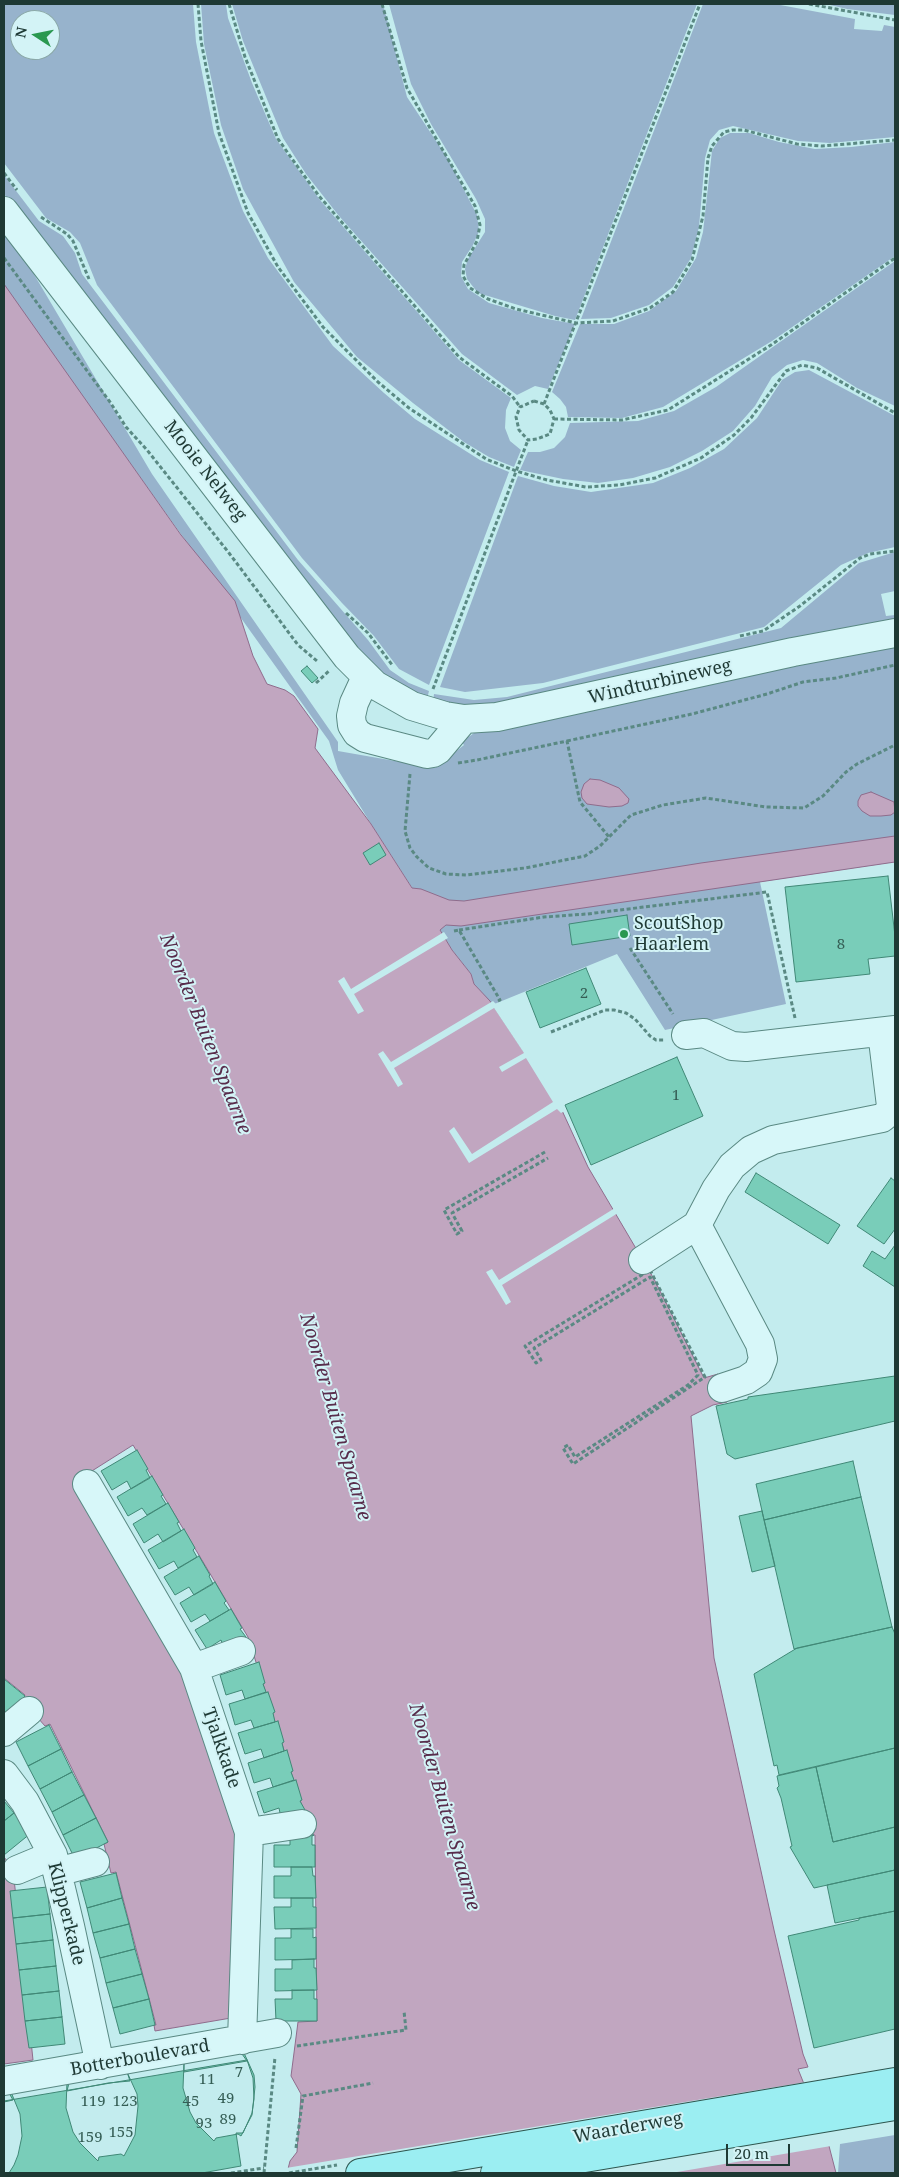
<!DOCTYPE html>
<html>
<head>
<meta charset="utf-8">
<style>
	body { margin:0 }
	#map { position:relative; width:899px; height:2177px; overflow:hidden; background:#c3ecee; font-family:"Noto Serif",serif }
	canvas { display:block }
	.frame { position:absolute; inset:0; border:5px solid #1e3934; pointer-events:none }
	.north { position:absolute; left:10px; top:10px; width:50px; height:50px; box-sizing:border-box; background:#d3f3f6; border:1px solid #8ba9a8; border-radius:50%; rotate:281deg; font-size:14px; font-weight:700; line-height:20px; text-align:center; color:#1e3934 }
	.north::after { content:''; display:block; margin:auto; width:18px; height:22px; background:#2a9850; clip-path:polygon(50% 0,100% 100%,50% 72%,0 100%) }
	.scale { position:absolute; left:726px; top:2144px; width:64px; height:22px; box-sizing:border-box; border:2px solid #1e3934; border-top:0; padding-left:6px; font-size:15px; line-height:18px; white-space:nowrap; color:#1e3934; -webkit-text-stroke:4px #d3f3f6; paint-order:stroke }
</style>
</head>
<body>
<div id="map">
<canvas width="899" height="2177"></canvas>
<div class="frame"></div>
<div class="north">N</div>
<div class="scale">20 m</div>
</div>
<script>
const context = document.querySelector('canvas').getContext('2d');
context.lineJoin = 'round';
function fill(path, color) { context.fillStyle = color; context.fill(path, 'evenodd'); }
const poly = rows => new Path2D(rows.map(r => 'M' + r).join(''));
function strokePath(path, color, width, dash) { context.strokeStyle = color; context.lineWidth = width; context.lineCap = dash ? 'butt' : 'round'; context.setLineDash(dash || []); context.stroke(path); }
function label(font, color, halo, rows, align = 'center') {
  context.font = font + ' "Noto Serif",serif'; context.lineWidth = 4; context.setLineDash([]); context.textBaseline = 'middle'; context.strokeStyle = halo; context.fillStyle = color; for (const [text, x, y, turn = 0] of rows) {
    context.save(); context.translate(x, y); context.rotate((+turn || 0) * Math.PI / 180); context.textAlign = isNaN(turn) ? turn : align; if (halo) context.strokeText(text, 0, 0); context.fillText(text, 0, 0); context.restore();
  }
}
const green = poly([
	[4,4,193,4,196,42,214,133,243,211,268,258,333,346,384,393,415,419,480,460,509,472,429,685,399,669,374,636,342,603,302,558,97,285,80,243,70,232,46,218,4,163],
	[20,20,50,20,50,50,20,50],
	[201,4,226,4,228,18,252,83,276,139,320,200,459,360,511,398,506,410,505,428,510,441,521,450,514,467,489,457,464,442,413,403,357,357,294,282,243,189,221,125,204,44],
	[232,4,383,4,407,97,448,159,477,215,479,231,473,245,462,262,461,276,468,289,489,303,542,318,575,324,548,389,535,386,517,395,462,354,339,216,306,174,283,138,243,41],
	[389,4,697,4,575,320,555,316,478,293,467,279,465,269,468,259,485,232,485,219,476,199,431,124,411,84],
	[703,4,775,4,855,19,854,29,882,31,884,25,895,27,895,137,830,143,798,141,733,126,719,130,710,140,705,158,699,227,691,258,673,287,649,305,611,318,581,319],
	[826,4,895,4,895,15,847,9],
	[730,133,749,133,779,142,815,149,851,147,895,142,895,256,772,341,663,407,622,418,568,417,566,407,560,399,552,392,580,324,614,324,649,311,676,291,696,258,703,232,712,151,720,138],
	[4,175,39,221,63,236,75,253,82,274,298,560,368,640,390,670,409,683,429,691,427,699,390,684,334,622,122,342,4,194],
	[4,230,22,254,152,474,338,742,338,751,435,768,464,745,460,740,470,736,478,730,895,645,895,862,760,882,786,1004,665,1030,617,954,492,1005,474,984,471,974,452,950,371,824,338,770,329,741,4,287],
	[895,261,895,406,857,388,817,363,803,360,787,365,772,377,755,406,733,431,702,451,670,467,633,478,598,483,563,479,520,470,528,452,540,452,554,448,565,437,570,423,638,421,674,411,716,387],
	[809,370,895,416,895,547,868,553,841,565,764,627,543,683,465,692,440,687,518,476,554,486,591,492,653,483,690,468,724,449,757,418,782,380,795,372],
	[895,552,895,591,881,594,886,616,895,615,895,622,504,704,474,708,433,701,434,694,474,700,507,697,781,628,859,563],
	[895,2135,895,2173,838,2173,840,2144]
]);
const water = poly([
	[4,284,181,535,235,601,253,656,267,684,285,690,294,696,318,729,315,748,371,824,412,888,421,889,449,900,464,901,701,863,895,836,895,862,461,926,446,925,440,930,452,950,471,974,474,984,490,1001,559,1104,588,1167,654,1279,704,1378,718,1374,727,1402,713,1405,691,1416,714,1658,774,1930,803,2054,808,2067,798,2069,829,2146,836,2173,287,2173,290,2161,297,2152,301,2094,291,2076,298,2022,317,2021,315,1835,311,1835,248,1637,133,1445,76,1481,185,1671,236,1838,231,2018,155,2031,154,2025,156,2025,116,1872,111,1873,104,1844,108,1842,50,1724,45,1726,22,1700,25,1695,4,1678,4,284],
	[590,779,600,780,619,788,629,799,628,803,622,806,609,807,587,804,582,798,581,792,584,784,590,779],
	[871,792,894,802,895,812,891,815,881,816,870,816,862,811,858,806,858,801,861,795,871,792],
	[4,1857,13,1869,33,2060,4,2064,4,1857]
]);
const pier = poly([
	[444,932,448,938,354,994,364,1011,358,1014,338,981,344,977,351,989],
	[493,1001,498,1006,565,1111,561,1113,557,1109,469,1163,449,1131,454,1127,472,1154,553,1102,526,1058,502,1072,499,1067,524,1053,494,1008,394,1068,403,1084,398,1087,378,1054,383,1051,391,1062],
	[615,1208,618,1213,502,1285,511,1302,506,1305,486,1272,492,1269,499,1280],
	[806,2082,831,2146,671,2173,284,2173,286,2168]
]);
const building = poly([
	[307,666,318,678,312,683,301,671,307,666],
	[379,843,386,855,370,865,363,853,379,843],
	[888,876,895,936,895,956,868,959,870,974,796,982,785,887,888,876],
	[627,915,630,936,572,945,569,924,627,915],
	[586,968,601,1004,540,1028,526,992,586,968],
	[677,1057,703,1116,591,1165,565,1105,677,1057],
	[756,1173,840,1225,828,1244,745,1192,756,1173],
	[891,1178,895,1181,895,1229,884,1244,857,1226,891,1178],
	[895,1245,895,1287,863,1266,872,1251,885,1259,895,1245],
	[895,1376,895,1421,735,1459,727,1454,716,1406,748,1399,748,1397,895,1376],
	[137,1450,148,1469,146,1470,150,1478,131,1489,127,1481,112,1490,101,1471,137,1450],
	[853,1461,861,1497,764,1520,756,1484,853,1461],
	[152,1476,163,1495,161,1496,166,1504,147,1515,142,1508,128,1516,117,1497,152,1476],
	[861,1497,892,1627,794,1649,764,1520,861,1497],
	[168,1503,179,1522,177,1523,181,1531,163,1542,158,1534,144,1543,133,1524,168,1503],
	[762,1511,775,1566,752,1572,739,1516,762,1511],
	[184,1529,195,1548,193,1550,197,1557,178,1568,174,1561,159,1569,148,1550,184,1529],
	[199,1556,210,1575,209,1576,213,1584,194,1595,189,1587,175,1595,164,1577,199,1556],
	[215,1582,226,1601,224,1603,229,1610,210,1621,205,1614,191,1622,180,1603,215,1582],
	[231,1609,242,1628,240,1629,246,1637,225,1650,221,1640,207,1649,195,1630,231,1609],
	[892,1627,895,1634,895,1748,779,1775,777,1765,774,1766,754,1674,797,1648,892,1627],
	[259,1662,265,1683,263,1684,266,1692,245,1699,242,1690,226,1695,220,1675,259,1662],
	[4,1679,25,1696,4,1721,4,1679],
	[268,1692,275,1712,273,1713,275,1722,254,1728,251,1720,235,1725,229,1704,268,1692],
	[278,1721,284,1742,282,1743,284,1751,264,1758,261,1749,245,1754,238,1733,278,1721],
	[49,1725,61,1749,28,1766,16,1742,49,1725],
	[895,1748,895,1827,833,1842,816,1767,895,1748],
	[61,1749,72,1772,40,1789,28,1766,61,1749],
	[287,1750,293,1771,291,1772,294,1780,273,1787,270,1778,254,1783,248,1763,287,1750],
	[816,1767,833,1842,895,1827,895,1870,814,1888,790,1847,792,1846,781,1798,777,1788,779,1786,777,1776,816,1767],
	[72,1772,84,1795,52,1812,40,1789,72,1772],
	[296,1780,302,1800,300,1801,305,1810,281,1818,279,1808,264,1813,257,1792,296,1780],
	[84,1795,96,1818,63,1835,52,1812,84,1795],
	[4,1801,14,1813,4,1821,4,1801],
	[14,1813,31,1833,4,1855,4,1821,14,1813],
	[96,1818,108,1842,75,1859,63,1835,96,1818],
	[288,1835,314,1835,312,1836,312,1845,315,1845,315,1867,274,1867,274,1845,290,1845,290,1836,288,1835],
	[291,1867,312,1867,313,1876,315,1876,316,1898,274,1898,274,1876,291,1876,291,1867],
	[895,1870,895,1911,835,1923,827,1885,895,1870],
	[116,1873,122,1898,87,1908,80,1882,116,1873],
	[47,1887,50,1914,13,1918,10,1891,47,1887],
	[122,1898,129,1924,93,1933,87,1908,122,1898],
	[291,1898,313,1898,313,1907,316,1907,316,1928,275,1929,274,1907,291,1907,291,1898],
	[895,1911,895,2029,814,2048,788,1936,859,1920,859,1918,895,1911],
	[50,1914,53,1940,16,1944,13,1918,50,1914],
	[129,1924,135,1949,100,1958,93,1933,129,1924],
	[291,1929,313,1929,313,1938,316,1937,316,1959,275,1960,275,1938,291,1938,291,1929],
	[53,1940,56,1966,19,1970,16,1944,53,1940],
	[135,1949,142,1974,106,1983,100,1958,135,1949],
	[314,1959,314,1968,316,1968,317,1990,275,1991,275,1969,292,1969,292,1960,314,1959],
	[56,1966,59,1991,22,1995,19,1970,56,1966],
	[142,1974,149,1999,113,2008,106,1983,142,1974],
	[292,1990,314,1990,314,1999,317,1999,317,2021,276,2021,275,1999,292,1999,292,1990],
	[59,1991,62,2017,25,2021,22,1995,59,1991],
	[149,1999,155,2025,120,2034,113,2008,149,1999],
	[62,2017,65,2044,29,2048,25,2021,62,2017],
	[244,2053,254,2075,255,2087,252,2115,241,2136,238,2134,216,2138,214,2141,196,2123,190,2112,183,2088,184,2063,184,2072,247,2061,242,2054,244,2053],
	[247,2060,253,2078,254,2099,252,2113,243,2133,236,2133,241,2166,202,2173,4,2173,4,2101,247,2060],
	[127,2072,137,2094,138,2106,135,2135,124,2156,121,2154,99,2157,98,2161,80,2143,73,2132,66,2108,67,2082,69,2083,67,2091,108,2083,130,2081,127,2072],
	[11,2092,20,2114,22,2136,18,2155,14,2165,9,2173,4,2173,4,2102,13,2100,9,2093,11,2092]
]);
const path = poly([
	[198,4,201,41,219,133,248,213,278,267,323,327,378,382,409,408,486,459,516,471,547,480,586,487,619,485,655,478,701,458,734,435,751,418,786,371,802,365,817,368,895,413],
	[229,4,245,57,278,139,295,163,319,196,459,357,512,396,520,407],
	[382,4,407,88,475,206,480,225,477,241,464,265,463,276,470,288,488,299,516,309,576,323,613,321,650,308,673,292,692,260,703,216,708,158,712,146,724,132,733,130,744,130,797,144,822,146,895,140],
	[809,4,895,20],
	[4,173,17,190],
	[41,217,67,234,73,241,89,279],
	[4,258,110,402,126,427,147,450,229,553,298,645,317,661],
	[534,401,544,404,550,410,554,419,550,434,537,439,528,440,519,430,516,417,520,407,534,401],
	[544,404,700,4],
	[554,419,622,420,668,410,771,345,895,258],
	[346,613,368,633,393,666],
	[740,636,763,631,772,625,800,606,860,558,870,554,895,551],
	[316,683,329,671],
	[433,689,528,440],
	[567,741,692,714,767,694,803,682,836,678,895,665],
	[458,763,477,760,567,741,580,802,609,837],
	[410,774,405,831,410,848,417,857,429,868,446,874,466,875,525,868,585,856,600,846,631,815,663,805,706,798,766,807,804,808,823,796,846,772,857,764,895,745],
	[459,930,544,917,587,914,767,892,795,1018],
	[454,931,459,930,500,1000,496,1002],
	[630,948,673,1014],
	[551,1032,605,1010,614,1010,626,1013,635,1019,650,1036,656,1040,664,1040],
	[545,1152,444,1210,457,1234,462,1231,452,1213,548,1158],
	[650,1270,705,1377,573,1464,563,1448,568,1445,575,1457,688,1385,698,1375,650,1277,534,1348,541,1360,536,1363,525,1346,650,1270],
	[297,2046,406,2030,404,2011],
	[296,2148,303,2096,373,2083],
	[231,2173,264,2168],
	[264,2173,275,2057],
	[289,2173,337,2165]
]);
const minor = poly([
	[4,211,347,657,375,685,412,706,445,716,464,719,497,717,793,652,895,633],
	[366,677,354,703,351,716,352,725,357,733,365,738,427,754,433,753,438,750,464,719],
	[686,1035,704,1033,732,1046,746,1047,895,1030],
	[697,1225,716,1189,732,1166,751,1150,773,1140,882,1118,888,1113,891,1106,882,1032],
	[643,1260,697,1225,760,1344,763,1359,758,1372,746,1380,722,1388],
	[87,1484,194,1668,249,1832,242,2040],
	[194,1668,241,1651],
	[4,1732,29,1711],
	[4,1774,25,1802,53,1855,70,1926,100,2065],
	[249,1832,302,1824],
	[17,1870,53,1855],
	[57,1872,95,1862],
	[4,2081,277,2033]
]);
const major = poly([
	[360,2173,895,2082],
	[495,2173,895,2106]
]);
const markers = [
	[624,934,5,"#2a9850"]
];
const numberNames = [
	["8",841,945],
	["2",584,994],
	["1",676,1096],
	["7",239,2073],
	["11",207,2080],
	["49",226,2099],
	["119",93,2102],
	["123",125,2102],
	["45",191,2102],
	["89",228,2120],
	["93",204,2124],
	["155",121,2133],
	["159",90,2138]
];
const streetNames = [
	["Mooie Nelweg",205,471,52],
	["Windturbineweg",660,682,-13],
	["Tjalkkade",221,1748,71],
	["Klipperkade",66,1914,76],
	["Botterboulevard",140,2058,-10],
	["Waarderweg",628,2128,-10]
];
const poiNames = [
	["ScoutShop",634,924],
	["Haarlem",634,945]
];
const waterNames = [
	["Noorder Buiten Spaarne",205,1034,68],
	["Noorder Buiten Spaarne",335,1417,74],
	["Noorder Buiten Spaarne",444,1807,74]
];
fill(green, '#97b3cc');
fill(water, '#c1a6c0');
strokePath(water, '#8f6c8c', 1);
fill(pier, '#c3ecee');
fill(building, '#79cdb9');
strokePath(building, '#408876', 1);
strokePath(minor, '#5a8983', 30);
strokePath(major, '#2e564f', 30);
strokePath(path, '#5a8983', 3, [4, 2.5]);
strokePath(minor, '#d7f7f9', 28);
strokePath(major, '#9beef2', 28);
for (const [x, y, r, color] of markers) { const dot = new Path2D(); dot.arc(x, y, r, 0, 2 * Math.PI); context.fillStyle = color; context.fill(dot); strokePath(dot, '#d3f3f6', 2); }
label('15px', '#355e55', null, numberNames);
label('18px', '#1e3934', '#d3f3f6', streetNames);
label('18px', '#1e3934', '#d3f3f6', poiNames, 'left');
label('italic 19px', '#582d4c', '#d3f3f6', waterNames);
</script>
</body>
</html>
